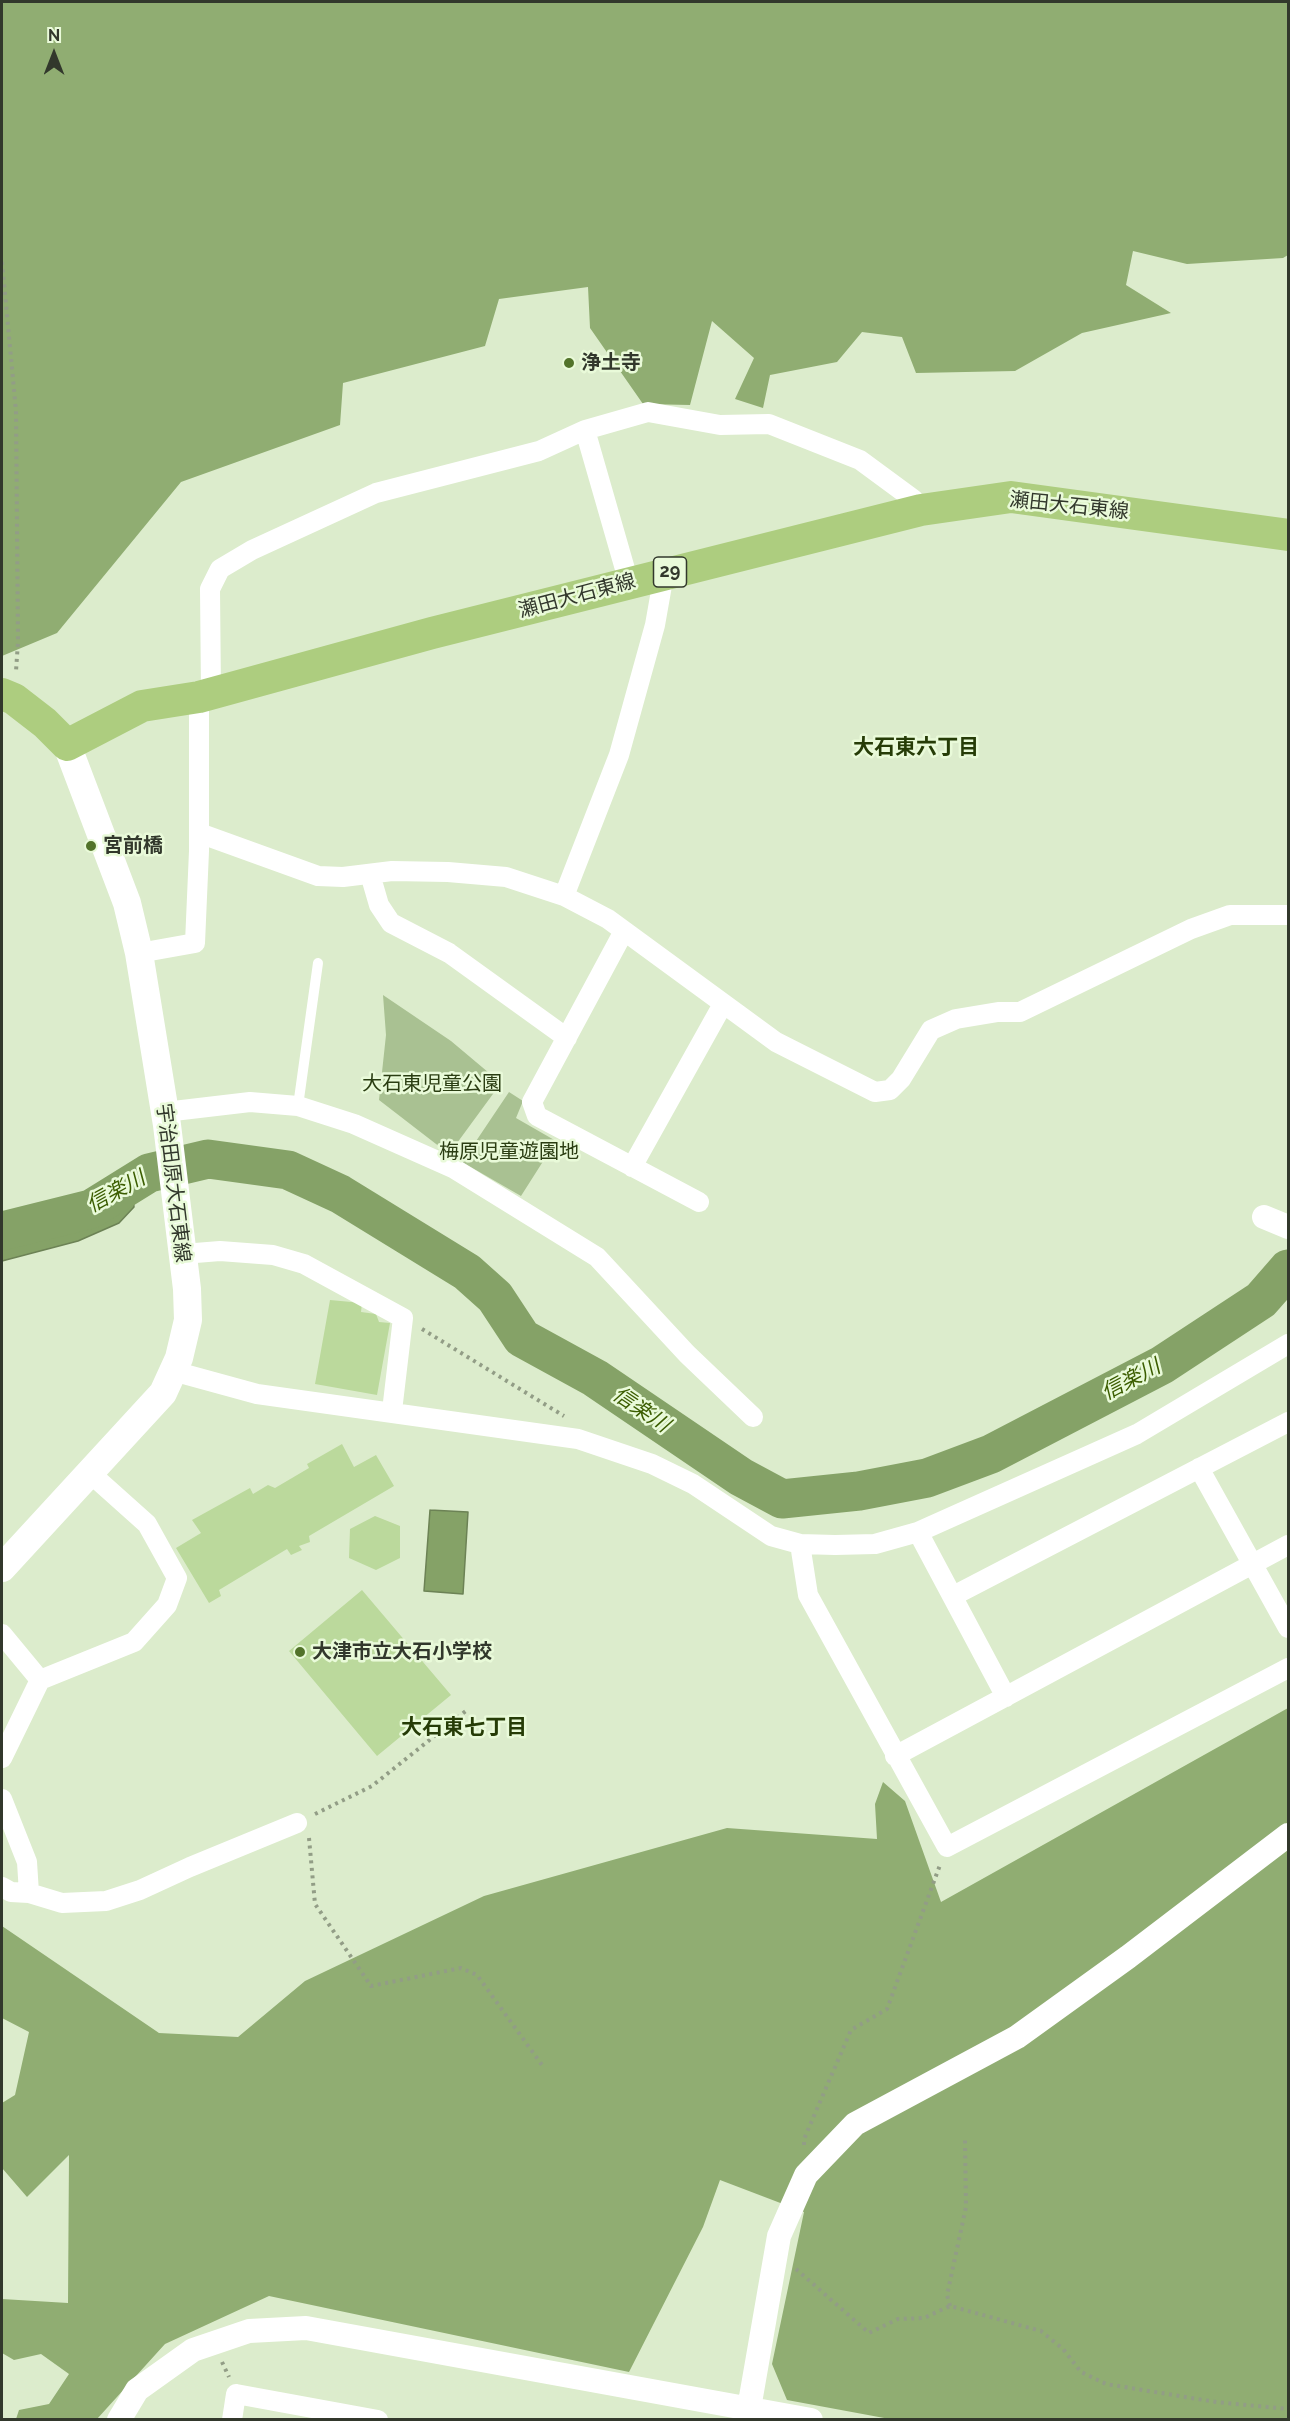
<!DOCTYPE html>
<html>
<head>
<meta charset="utf-8">
<style>
	body { margin:0 }
	#map { position:relative; width:1290px; height:2421px; overflow:hidden; background:#dceccc; font-family:Raleway,sans-serif }
	canvas { display:block }
	.frame { position:absolute; inset:0; border:3px solid #32382c; pointer-events:none }
	.north { position:absolute; left:24px; top:24px; width:60px; height:60px; -webkit-text-stroke:4px #e9fad9; paint-order:stroke; rotate:0deg; font-size:16px; font-weight:700; line-height:24px; text-align:center; color:#32382c }
	.north::after { content:''; display:block; margin:auto; width:21px; height:27px; background:#32382c; clip-path:polygon(50% 0,100% 100%,50% 72%,0 100%) }
</style>
</head>
<body>
<div id="map">
<canvas width="1290" height="2421"></canvas>
<div class="frame"></div>
<div class="north">N</div>
</div>
<script>
const context = document.querySelector('canvas').getContext('2d');
context.lineJoin = 'round';
function fill(path, color) { context.fillStyle = color; context.fill(path, 'evenodd'); }
const poly = rows => new Path2D(rows.map(r => 'M' + r).join(''));
function strokePath(path, color, width, dash) { context.strokeStyle = color; context.lineWidth = width; context.lineCap = dash ? 'butt' : 'round'; context.setLineDash(dash || []); context.stroke(path); }
function label(font, color, halo, rows, align = 'center') {
  context.font = font + ' Raleway,"Noto Sans JP",sans-serif'; context.lineWidth = 5; context.setLineDash([]); context.textBaseline = 'middle'; context.strokeStyle = halo; context.fillStyle = color; for (const [text, x, y, turn = 0] of rows) {
    context.save(); context.translate(x, y); context.rotate((+turn || 0) * Math.PI / 180); context.textAlign = isNaN(turn) ? turn : align; if (halo) context.strokeText(text, 0, 0); context.fillText(text, 0, 0); context.restore();
  }
}
const green = poly([
	[383,995,451,1041,501,1083,449,1154,379,1100,386,1035],
	[509,1092,523,1101,516,1118,556,1141,521,1196,462,1162]
]);
const forest = poly([
	[2,2,1288,2,1288,255,1283,258,1187,264,1133,251,1126,285,1171,313,1082,333,1015,371,916,373,902,337,862,332,837,362,770,375,763,408,735,399,754,358,712,321,690,405,643,404,590,328,588,287,499,299,485,346,343,383,340,425,181,482,57,633,2,656],
	[1288,1708,1288,2419,895,2420,787,2400,772,2364,804,2212,720,2180,703,2227,629,2372,269,2296,165,2344,97,2419,16,2419,19,2410,49,2404,69,2374,41,2354,14,2360,2,2353,2,2299,68,2303,69,2155,27,2197,2,2168,2,2103,15,2095,29,2032,2,2018,2,1926,159,2033,238,2037,305,1981,484,1896,727,1828,877,1839,875,1804,883,1782,905,1801,941,1902]
]);
const water = poly([
	[132,1186,134,1207,119,1223,78,1241,2,1261,2,1222,132,1186],
	[430,1510,468,1512,463,1594,424,1591,430,1510]
]);
const river = poly([
	[2,1231,91,1209,149,1173,208,1159,288,1170,340,1194,467,1272,495,1297,522,1338,595,1378,741,1477,782,1499,859,1491,927,1478,991,1454,1162,1365,1261,1300,1288,1269]
]);
const building = poly([
	[330,1300,362,1303,361,1312,376,1314,379,1322,390,1323,377,1395,315,1384],
	[342,1444,354,1467,376,1455,394,1486,309,1536,310,1542,299,1546,302,1550,291,1555,287,1549,219,1590,221,1596,209,1603,176,1548,201,1533,192,1520,250,1488,253,1494,268,1485,275,1488,309,1468,307,1464],
	[375,1516,400,1526,400,1558,376,1570,349,1558,350,1529],
	[362,1590,451,1695,377,1756,289,1651]
]);
const path = poly([
	[2,262,16,411,18,642,16,671],
	[422,1329,564,1416],
	[315,1814,372,1786,467,1710],
	[309,1838,315,1904,371,1986,461,1968,477,1975,542,2065],
	[804,2145,804,2139,851,2030,887,2009,940,1865],
	[796,2269,869,2333,898,2319,924,2318,950,2306,1041,2331,1063,2349,1081,2372,1106,2384,1216,2402,1288,2409],
	[950,2306,947,2295,966,2207,965,2140],
	[222,2362,229,2377]
]);
const service = poly([
	[298,1106,318,963]
]);
const minor = poly([
	[585,430,629,583],
	[211,694,210,589,220,569,252,550,376,493,539,451,585,430,648,412,720,425,769,424,860,460,913,499,921,510],
	[199,833,318,876,343,877,392,871,448,872,506,877,564,896,608,919,776,1042,875,1092,890,1090,901,1079,931,1030,956,1019,998,1012,1020,1012,1191,929,1230,915,1288,915],
	[370,874,379,905,391,923,449,953,567,1038],
	[564,896,619,755,655,625,664,574],
	[624,931,532,1102,537,1116,699,1202],
	[139,953,195,943,199,851,199,697],
	[165,1112,250,1102,298,1106,354,1124,453,1168,597,1257,687,1354,753,1417],
	[632,1167,723,1004],
	[183,1254,220,1251,273,1255,304,1264,403,1318,392,1411],
	[173,1371,257,1394,578,1439,652,1464,693,1484,771,1536,800,1544,835,1545,875,1544,918,1532,1137,1434,1288,1344],
	[1199,1468,1288,1628],
	[918,1532,1006,1697],
	[800,1544,808,1595,947,1847,1288,1668],
	[953,1596,1288,1422],
	[2,1634,40,1680,2,1758],
	[40,1680,134,1642,167,1605,177,1578,147,1524,90,1473],
	[895,1756,1288,1545],
	[2,1799,27,1862,29,1893],
	[2,1887,11,1892,29,1893,62,1903,106,1901,140,1890,190,1867,297,1823],
	[232,2420,236,2394,378,2420]
]);
const tertiary = poly([
	[1264,1217,1288,1227],
	[119,2420,137,2390,193,2350,249,2331,306,2328,811,2420],
	[747,2420,779,2236,806,2175,855,2124,1017,2037,1128,1957,1288,1835]
]);
const secondary = poly([
	[2,1568,163,1393,179,1358,188,1320,187,1289,167,1125,139,953,127,903,67,745]
]);
const primary = poly([
	[2,694,14,699,45,723,67,745,142,706,199,697,432,633,921,510,1011,497,1288,535]
]);
const markers = [
	[569,363,6,"#52732a"],
	[91,846,6,"#52732a"],
	[300,1652,6,"#52732a"]
];
const shields = [
	[670,572,33]
];
const shieldNames = [
	["29",670,572]
];
const poiNames = [
	["浄土寺",581,363],
	["宮前橋",103,846],
	["大津市立大石小学校",312,1652]
];
const streetNames = [
	["瀬田大石東線",1069,506,6],
	["瀬田大石東線",577,596,-15],
	["宇治田原大石東線",173,1183,83]
];
const parkNames = [
	["大石東児童公園",432,1084],
	["梅原児童遊園地",509,1152]
];
const neighbourhoodNames = [
	["大石東六丁目",916,748],
	["大石東七丁目",464,1728]
];
const waterNames = [
	["信楽川",116,1192,-29],
	["信楽川",1131,1380,-28],
	["信楽川",641,1410,34]
];
fill(green, '#a9c192');
fill(forest, '#90ad72');
fill(water, '#85a267');
strokePath(water, '#6c8255', 1.5);
strokePath(river, '#85a267', 39);
fill(building, '#bbd99c');
strokePath(path, '#929d86', 4, [3, 4.5]);
strokePath(service, '#fff', 10);
strokePath(minor, '#fff', 20);
strokePath(tertiary, '#fff', 24);
strokePath(secondary, '#fff', 28);
strokePath(primary, '#adcd7f', 32);
for (const [x, y, r, color] of markers) { const dot = new Path2D(); dot.arc(x, y, r, 0, 2 * Math.PI); context.fillStyle = color; context.fill(dot); strokePath(dot, '#e9fad9', 2); }
for (const [x, y, w] of shields) { const box = new Path2D(); box.roundRect(x - w / 2, y - 15, w, 30, 4.5); context.fillStyle = '#e9fad9'; context.fill(box); strokePath(box, '#32382c', 1.5); }
label('bold 18px', '#32382c', null, shieldNames);
label('bold 20px', '#32382c', '#e9fad9', poiNames, 'left');
label('20px', '#32382c', '#e9fad9', streetNames);
label('20px', '#2a3d12', '#e9fad9', parkNames);
label('bold 21px', '#263c07', '#e9fad9', neighbourhoodNames);
label('italic 21px', '#3b5d00', '#e9fad9', waterNames);
</script>
</body>
</html>
